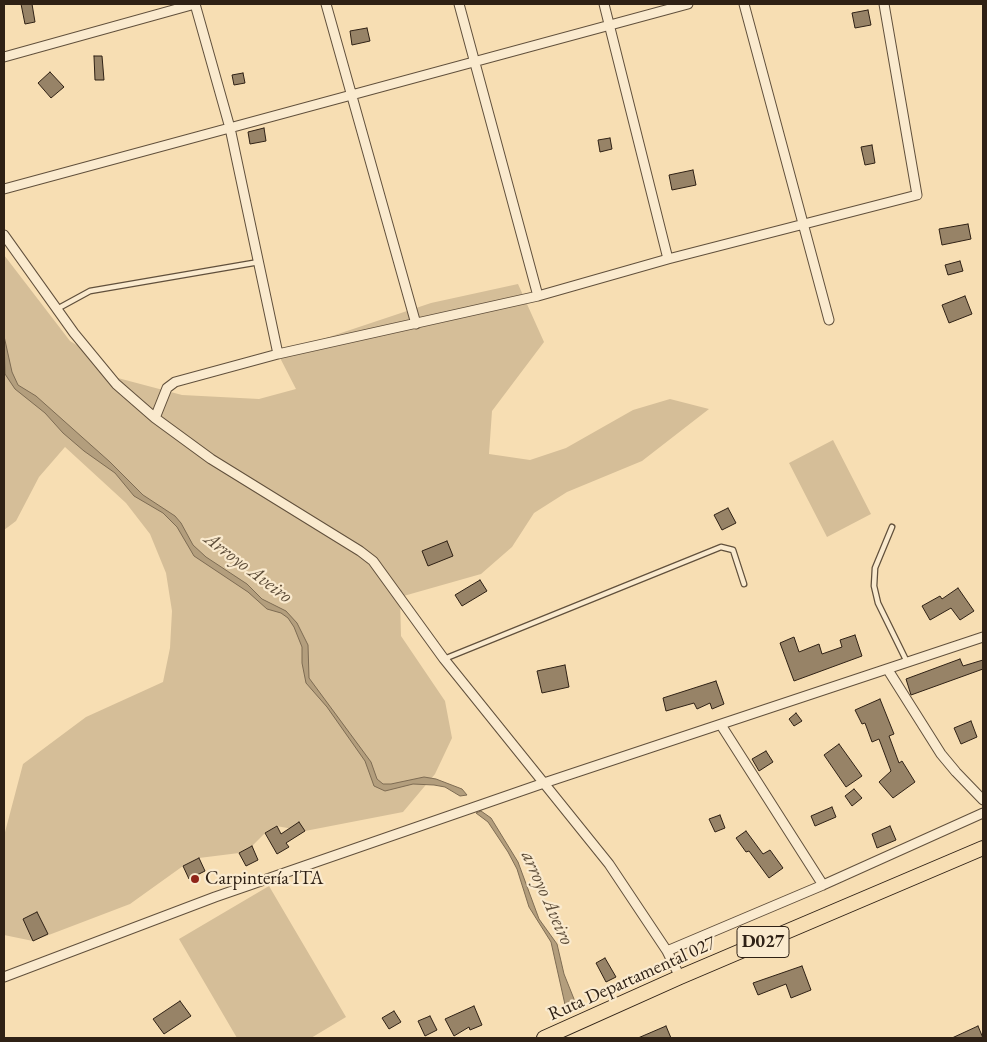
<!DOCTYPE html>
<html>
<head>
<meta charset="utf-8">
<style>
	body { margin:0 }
	#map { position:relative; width:987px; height:1042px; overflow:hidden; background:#f7deb3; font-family:"EB Garamond",serif }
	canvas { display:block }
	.frame { position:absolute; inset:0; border:5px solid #2f2115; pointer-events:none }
</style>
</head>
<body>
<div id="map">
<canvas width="987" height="1042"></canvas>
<div class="frame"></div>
</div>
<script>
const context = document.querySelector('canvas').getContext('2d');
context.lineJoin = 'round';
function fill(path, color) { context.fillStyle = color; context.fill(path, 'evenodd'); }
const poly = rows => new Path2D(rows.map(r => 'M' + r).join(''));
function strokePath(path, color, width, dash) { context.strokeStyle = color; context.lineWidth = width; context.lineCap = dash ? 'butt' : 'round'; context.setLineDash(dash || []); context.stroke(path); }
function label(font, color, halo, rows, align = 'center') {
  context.font = font + ' "EB Garamond",serif'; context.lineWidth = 4.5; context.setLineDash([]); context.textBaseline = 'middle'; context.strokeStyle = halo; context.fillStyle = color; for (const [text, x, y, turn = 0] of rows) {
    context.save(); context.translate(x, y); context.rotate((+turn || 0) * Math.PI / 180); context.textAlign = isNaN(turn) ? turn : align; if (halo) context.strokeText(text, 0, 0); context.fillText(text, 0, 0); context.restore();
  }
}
const green = poly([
	[4,255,70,341,103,361,114,377,182,395,259,399,296,389,278,354,431,303,518,284,544,342,492,411,489,454,530,460,566,448,633,410,670,399,709,409,642,461,567,492,534,513,512,547,481,574,400,597,401,636,445,701,452,738,435,774,403,812,305,831,276,826,265,833,252,846,239,853,199,858,183,866,130,904,33,941,4,935,4,836,23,764,86,717,163,682,170,648,172,611,166,573,150,534,126,503,65,447,39,477,16,521,4,530],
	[833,440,871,514,827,537,789,463],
	[269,886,346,1017,311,1038,237,1038,179,939]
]);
const water = poly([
	[4,336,12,372,18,385,36,396,110,462,143,495,175,516,181,523,193,545,206,557,247,584,262,599,286,611,297,623,308,645,309,678,371,762,377,779,383,784,391,784,424,777,436,779,462,789,467,795,460,796,445,787,434,785,413,784,385,791,374,786,365,761,327,707,306,683,302,663,302,647,294,627,288,618,281,613,267,609,248,592,194,556,177,527,163,513,134,496,115,473,84,451,63,433,45,413,15,389,5,374,4,336],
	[481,811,491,818,518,862,539,919,557,944,564,974,576,1004,566,1009,551,942,529,907,517,869,508,852,488,822,476,813,481,811]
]);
const building = poly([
	[21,4,32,4,35,22,25,24,21,4],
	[868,10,871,25,855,28,852,13,868,10],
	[367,28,370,41,352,45,350,31,367,28],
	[94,56,102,56,104,80,95,80,94,56],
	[50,72,64,87,51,98,38,83,50,72],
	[243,73,245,83,234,85,232,75,243,73],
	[264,128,266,141,250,144,248,132,264,128],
	[610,138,612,149,600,152,598,140,610,138],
	[872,145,875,163,865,165,861,147,872,145],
	[693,170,696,185,672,190,669,175,693,170],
	[968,224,971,239,942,245,939,229,968,224],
	[960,261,963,271,948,275,945,265,960,261],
	[965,296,972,314,949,323,942,305,965,296],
	[728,508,736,523,722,530,714,515,728,508],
	[447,541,453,556,428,566,422,551,447,541],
	[480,580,487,591,462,606,455,595,480,580],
	[958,588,974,611,960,620,951,608,930,620,922,606,940,596,942,599,958,588],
	[855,635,862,656,794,681,780,643,794,637,799,652,819,644,822,654,842,647,840,640,855,635],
	[960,659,963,666,983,660,983,669,911,695,906,679,960,659],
	[565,665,569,687,542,693,537,671,565,665],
	[716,681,724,704,712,709,710,703,697,709,694,703,666,711,663,698,716,681],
	[880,699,894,734,889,736,899,763,902,761,915,782,893,798,879,782,891,771,879,739,872,742,865,723,862,724,855,710,880,699],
	[796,713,802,721,794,726,789,719,796,713],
	[971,721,977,737,961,744,954,728,971,721],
	[839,744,862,776,846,787,824,755,839,744],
	[766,751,773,762,759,771,752,759,766,751],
	[854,789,862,798,852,806,845,796,854,789],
	[832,807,836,817,815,826,811,816,832,807],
	[720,815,725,828,715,832,709,819,720,815],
	[299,822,305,831,286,843,289,847,277,854,265,833,277,826,281,834,299,822],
	[890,826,896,840,877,848,872,834,890,826],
	[746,831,763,854,770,850,783,868,769,878,749,851,746,852,736,838,746,831],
	[252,846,258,860,246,866,239,853,252,846],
	[199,858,205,871,189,879,183,866,199,858],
	[37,912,48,934,33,941,23,919,37,912],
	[605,958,616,977,606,982,596,963,605,958],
	[802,966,811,990,791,998,786,984,758,995,753,983,802,966],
	[180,1001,191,1016,164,1034,153,1019,180,1001],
	[474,1006,482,1025,470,1030,469,1027,454,1036,445,1019,474,1006],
	[394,1011,401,1022,389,1029,382,1018,394,1011],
	[430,1016,437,1030,425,1036,418,1021,430,1016],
	[666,1026,671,1038,638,1038,666,1026],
	[978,1026,983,1038,952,1038,978,1026]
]);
const service = poly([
	[57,309,90,291,259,262],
	[892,527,875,568,874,586,878,603,907,662],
	[444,659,721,547,733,550,744,584]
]);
const minor = poly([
	[195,4,230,128,278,354],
	[326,4,416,324],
	[459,4,538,296],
	[604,4,668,259],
	[744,4,829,320],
	[4,57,195,4],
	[4,189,688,4],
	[4,235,74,333,116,384,155,418,211,459,360,551,373,561,444,659,609,864,667,951,680,977],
	[155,418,167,388,175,382,278,354,538,296,668,259,917,195,884,4],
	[888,670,941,754,956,772,983,800],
	[721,725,823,885],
	[667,951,823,885,983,813],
	[4,977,215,897,544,783,983,637]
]);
const primary = poly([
	[544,1038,680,977,983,848]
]);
const markers = [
	[195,879,5,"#8f2418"]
];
const shields = [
	[763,942,52]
];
const shieldNames = [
	["D027",763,942]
];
const poiNames = [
	["Carpintería ITA",205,879]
];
const streetNames = [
	["Ruta Departamental 027",632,979,-24]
];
const waterNames = [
	["Arroyo Aveiro",248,568,37],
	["arroyo Aveiro",547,898,66]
];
fill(green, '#d5be98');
fill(water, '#b39e7d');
strokePath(water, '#7e6c53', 1);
fill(building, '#978367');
strokePath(building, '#2f2115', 1);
strokePath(service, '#61503c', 7);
strokePath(minor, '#61503c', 11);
strokePath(primary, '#2f2115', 16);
strokePath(service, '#faeace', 4.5);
strokePath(minor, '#faeace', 9);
strokePath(primary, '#f7deb3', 14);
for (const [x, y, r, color] of markers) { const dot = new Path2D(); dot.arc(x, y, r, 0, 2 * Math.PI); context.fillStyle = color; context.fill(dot); strokePath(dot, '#faeace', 2); }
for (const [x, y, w] of shields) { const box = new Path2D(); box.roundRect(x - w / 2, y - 15.5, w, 31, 4); context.fillStyle = '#faeace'; context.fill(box); strokePath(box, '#2f2115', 1); }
label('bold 18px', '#2f2115', null, shieldNames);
label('19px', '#2f2115', '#faeace', poiNames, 'left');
label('19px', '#2f2115', '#faeace', streetNames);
label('italic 20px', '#5d4d39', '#faeace', waterNames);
</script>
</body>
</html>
